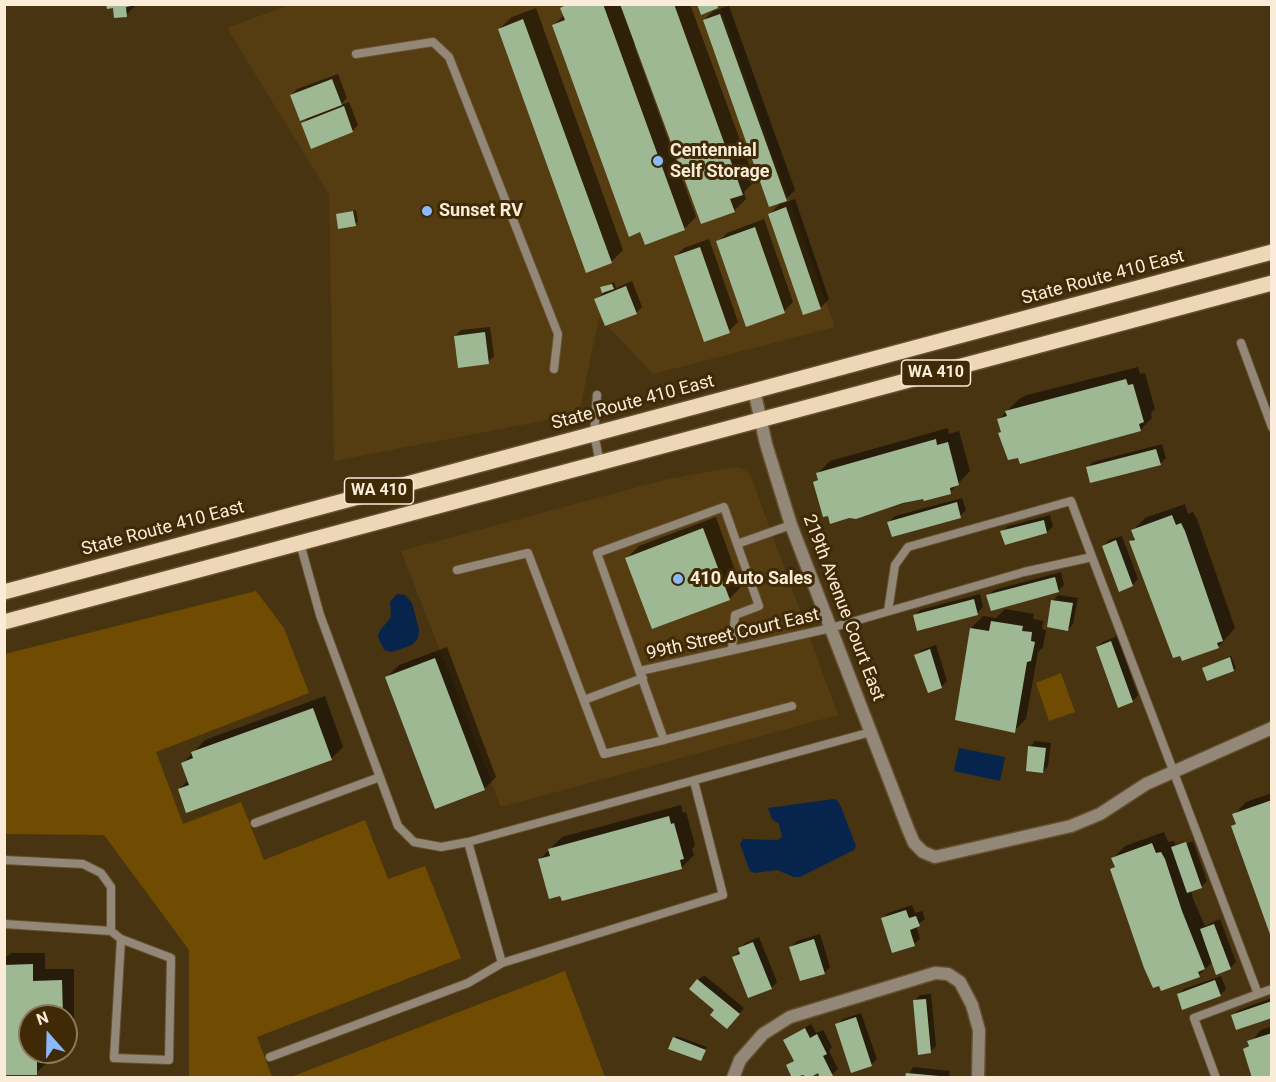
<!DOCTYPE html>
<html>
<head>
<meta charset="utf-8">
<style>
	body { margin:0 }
	#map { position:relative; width:1276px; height:1082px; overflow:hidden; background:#493411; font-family:Roboto,sans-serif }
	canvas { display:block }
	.frame { position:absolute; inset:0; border:6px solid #faecd9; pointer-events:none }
	.north { position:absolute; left:18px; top:1004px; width:60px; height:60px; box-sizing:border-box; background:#3f2a05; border:2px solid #8a785a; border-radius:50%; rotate:340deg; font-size:16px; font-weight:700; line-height:24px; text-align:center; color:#faecd9 }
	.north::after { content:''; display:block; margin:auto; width:21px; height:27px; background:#8abafc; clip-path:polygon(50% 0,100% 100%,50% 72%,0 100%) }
</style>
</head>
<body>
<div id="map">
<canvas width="1276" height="1082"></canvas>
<div class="frame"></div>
<div class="north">N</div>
</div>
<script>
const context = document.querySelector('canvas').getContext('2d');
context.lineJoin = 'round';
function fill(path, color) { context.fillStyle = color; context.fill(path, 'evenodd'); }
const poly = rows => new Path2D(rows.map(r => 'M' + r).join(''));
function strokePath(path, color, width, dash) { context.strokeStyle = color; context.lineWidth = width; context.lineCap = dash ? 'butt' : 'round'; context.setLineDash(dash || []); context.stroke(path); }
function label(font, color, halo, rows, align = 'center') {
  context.font = font + ' Roboto,sans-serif'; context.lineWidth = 6; context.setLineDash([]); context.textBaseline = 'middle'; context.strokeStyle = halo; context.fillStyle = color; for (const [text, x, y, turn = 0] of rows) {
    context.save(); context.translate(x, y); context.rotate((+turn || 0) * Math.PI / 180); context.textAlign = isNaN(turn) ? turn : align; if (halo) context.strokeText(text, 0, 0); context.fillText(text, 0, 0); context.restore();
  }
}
const built = poly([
	[289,5,720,5,835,327,653,374,599,317,579,414,334,461,329,194,227,28],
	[735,467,743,469,750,474,838,715,501,807,401,551,664,480]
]);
const green = poly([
	[256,591,284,628,309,693,156,752,183,824,241,802,264,860,365,820,388,879,425,866,461,958,257,1037,272,1077,189,1077,189,950,104,835,5,834,5,654],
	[1061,673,1075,712,1049,721,1036,683],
	[565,971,605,1077,291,1077]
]);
const water = poly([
	[397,594,405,595,412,603,419,629,418,638,412,645,392,652,384,650,378,637,379,632,391,617,390,602],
	[959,748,1005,757,1000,781,954,771],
	[834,799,838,801,841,807,856,846,854,850,800,877,794,877,777,870,754,873,750,871,740,844,743,839,777,840,782,837,779,824,772,819,768,808]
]);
const shadow = poly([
	[108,4,135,4,135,6,126,15],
	[565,4,690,4,755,181,744,192,746,199,734,211,636,44,634,45,696,217,684,229,553,26,564,15,562,8],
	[729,6,795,190,781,204,795,199,829,299,820,308,770,214,783,200,704,20,713,11],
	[536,8,623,250,611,262,499,29,512,17],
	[338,74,347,98,340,105,349,102,358,125,352,131,302,124,310,115,291,95,297,89],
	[356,210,358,222,355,224,337,215],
	[764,219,793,302,784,311,718,242,727,233],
	[709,239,738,322,729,331,675,257,684,248],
	[632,281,642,307,637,312,606,324,596,299,604,293,602,288,614,282,616,288],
	[490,327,494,356,488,362,455,336,461,330],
	[1138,367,1140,374,1145,373,1155,409,1151,413,1152,418,1140,430,999,419,1019,399,1027,395],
	[948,428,949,434,959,431,970,471,950,492,925,497,856,518,815,482,819,478,818,473,830,461],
	[1162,444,1166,458,1160,464,1087,468,1093,462],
	[962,498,966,510,960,516,889,522,895,516],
	[1185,504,1188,514,1193,512,1197,519,1235,628,1218,647,1131,542,1135,537,1133,530,1145,518],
	[1050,515,1053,526,1047,532,1002,532,1008,526],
	[716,517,741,587,729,599,627,558,639,546],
	[1122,536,1138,579,1132,585,1104,546,1109,540],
	[1061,572,1064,585,1058,591,988,596,994,590],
	[980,594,983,607,977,613,915,615,920,610],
	[1058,595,1078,598,1073,624,1068,630,1053,601],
	[1005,609,1034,614,1033,619,1043,621,1042,629,1046,630,1043,647,1038,652,1026,719,1014,731,971,628,983,616,996,618],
	[1117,636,1138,695,1133,701,1097,647,1103,642],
	[936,645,947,681,941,687,916,655,922,650],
	[447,647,496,777,484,789,387,677,399,665],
	[1231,656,1236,668,1233,670,1204,668],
	[325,696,343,747,331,759,179,789,189,780,183,763,205,740],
	[1035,741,1051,743,1048,766,1043,772,1030,747],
	[1272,793,1272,934,1233,826,1237,822,1234,815,1246,802],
	[681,805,683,813,686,812,695,845,692,849,694,855,682,867,540,859,562,837],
	[1164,832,1168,842,1174,841,1176,845,1179,842,1191,838,1178,843,1178,847,1193,841,1207,881,1201,887,1191,890,1193,899,1205,926,1220,919,1236,962,1230,968,1213,961,1199,975,1154,986,1112,870,1116,866,1113,858,1125,846],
	[912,905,915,913,922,911,925,919,916,926,920,939,914,944,882,919,888,913],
	[820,934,830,967,824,973,791,947,797,941],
	[759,937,777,982,771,988,734,958,745,943],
	[11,953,45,953,45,969,74,969,74,1034,66,1043,66,1016,30,1016,30,1052,51,1052,49,1061,36,1073,4,1074,4,959],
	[704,975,744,1008,732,1022,716,1010,698,980],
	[1221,976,1226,989,1220,995,1179,994,1184,989],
	[931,994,936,1046,930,1052,914,1001,920,995],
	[1272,998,1272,1017,1233,1015,1239,1010],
	[861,1013,877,1059,871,1065,837,1025,843,1019],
	[811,1024,816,1033,823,1030,832,1047,829,1051,838,1069,828,1078,821,1078,818,1071,806,1077,804,1073,794,1078,788,1066,795,1059,785,1040],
	[1272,1026,1272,1078,1245,1049,1261,1030],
	[677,1036,707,1047,703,1057,701,1060,674,1038],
	[913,1067,950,1071,949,1078,907,1078]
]);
const building = poly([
	[106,4,131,4,131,6,126,7,127,17,114,18,113,8,107,9],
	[568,4,603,4,685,230,645,245,640,232,629,237,552,25,565,20,560,8],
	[620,4,674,4,743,195,730,199,735,212,701,224],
	[697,4,717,4,718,8,701,15],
	[720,14,787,201,769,207,703,20],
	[523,19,612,263,586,273,498,29],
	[332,79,342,105,300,121,290,95],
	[344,106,353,132,311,149,301,123],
	[786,207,821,309,803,315,768,214],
	[353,211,356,226,338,229,336,214],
	[755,227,785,313,746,327,716,241],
	[700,247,730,333,704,342,674,256],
	[612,284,614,289,602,293,600,287],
	[626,286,637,314,605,326,594,299],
	[485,332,489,364,458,368,454,336],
	[1126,379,1128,385,1133,384,1144,422,1139,424,1141,431,1020,464,1018,458,1008,460,998,433,1001,432,997,419,1007,416,1005,411],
	[936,439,937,445,948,442,959,485,950,488,951,494,924,501,923,499,903,503,856,519,849,518,830,524,828,516,823,517,813,482,818,480,816,473],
	[1156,449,1161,465,1090,483,1086,467],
	[957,502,961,518,892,537,887,522],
	[1172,515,1176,525,1181,523,1185,531,1223,641,1217,643,1219,648,1182,661,1180,656,1173,658,1129,541,1135,540,1131,530],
	[1044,520,1047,533,1005,545,1000,531],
	[703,528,730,600,652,629,625,558],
	[1116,540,1133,586,1119,592,1102,546],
	[1055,577,1059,592,991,611,986,595],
	[974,599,978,615,917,631,913,615],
	[1051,600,1073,603,1068,631,1047,627],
	[991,621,1023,626,1022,631,1032,632,1031,641,1035,642,1031,661,1027,662,1015,733,955,720,970,628,989,631],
	[1111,641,1133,702,1118,708,1096,647],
	[930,649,942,688,928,693,914,655],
	[1230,657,1234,671,1207,681,1202,668],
	[435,658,485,790,435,809,385,677],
	[313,708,332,760,186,813,178,789,189,785,181,763,193,758,191,752],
	[1028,746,1046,748,1043,773,1026,771],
	[1272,800,1272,937,1271,937,1231,826,1236,824,1232,814],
	[669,816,671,824,674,823,684,859,680,860,682,869,562,901,560,896,549,899,538,859,550,856,548,849],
	[1186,842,1202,888,1187,893,1171,847],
	[1152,843,1156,853,1161,852,1165,859,1182,911,1205,969,1198,972,1200,977,1161,991,1159,986,1153,988,1144,968,1110,869,1115,867,1111,858],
	[906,910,909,918,916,916,920,926,910,930,915,946,892,953,881,918],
	[1214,924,1231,969,1216,975,1200,929],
	[814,939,825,974,800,981,789,947],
	[753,942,772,989,748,998,732,957,740,954,738,948],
	[33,964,33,981,62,980,63,1016,30,1016,30,1052,48,1052,48,1058,37,1058,37,1075,4,1075,4,965],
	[697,979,740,1014,727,1029,710,1015,714,1010,689,989],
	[1215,980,1221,996,1182,1010,1177,994],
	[926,999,931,1053,918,1055,913,1000],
	[1272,1001,1272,1018,1236,1030,1231,1015],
	[856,1017,872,1066,851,1073,835,1024],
	[805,1028,810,1038,817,1034,827,1054,823,1056,833,1076,820,1078,818,1073,809,1078,803,1075,792,1078,786,1065,794,1061,783,1040],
	[1272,1033,1272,1078,1252,1078,1243,1049,1249,1046,1247,1041],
	[673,1037,706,1050,701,1061,668,1049],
	[906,1073,939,1076,939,1078,905,1078]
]);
const lane = poly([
	[356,54,433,42,449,57,558,334,554,369],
	[1241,343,1272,427],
	[597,395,594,434,600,463],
	[300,543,320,615,398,826,414,842,441,847,468,842,871,732],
	[737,544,791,525],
	[457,570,528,553,604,754,664,740],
	[888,611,895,565,908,547,1071,501,1092,557],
	[732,650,735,615,759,606,724,507,597,553,664,740,792,706],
	[640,671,831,628,1024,572,1092,557,1258,994,1272,989],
	[584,700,643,678],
	[255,823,380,777],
	[468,842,502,963],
	[4,860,83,864,101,873,111,887,111,931],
	[4,924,111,931,121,939,171,958,169,1060,114,1058,121,939],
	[270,1057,468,983,502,963,723,895,694,781],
	[1216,1078,1194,1018,1258,994]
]);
const street = poly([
	[754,390,766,444,791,525,908,829,914,843,923,852,935,857,1071,826,1100,814,1146,784,1272,728],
	[733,1078,740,1060,763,1034,790,1017,935,973,948,974,960,982,972,1005,979,1030,978,1078]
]);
const primary = poly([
	[4,592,1272,252],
	[4,622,1272,283]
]);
const markers = [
	[658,161,6,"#8abafc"],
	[427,211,6,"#8abafc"],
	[678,579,6,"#8abafc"]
];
const shields = [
	[936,373,69],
	[379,491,69]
];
const shieldNames = [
	["WA 410",936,373],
	["WA 410",379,491]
];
const poiNames = [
	["Centennial",670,151],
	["Self Storage",670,172],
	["Sunset RV",439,211],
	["410 Auto Sales",690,579]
];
const streetNames = [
	["State Route 410 East",1103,278,-15],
	["State Route 410 East",633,403,-15],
	["State Route 410 East",163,529,-15],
	["219th Avenue Court East",843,608,69],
	["99th Street Court East",733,635,-13]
];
fill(built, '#563c11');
fill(green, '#704c03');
fill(water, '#06244c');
fill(shadow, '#0007');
fill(building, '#9eb894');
strokePath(lane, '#655131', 10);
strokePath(street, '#655131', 15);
strokePath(primary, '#655131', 18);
strokePath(lane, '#938878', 8);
strokePath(street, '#938878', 12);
strokePath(primary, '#edd7b6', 15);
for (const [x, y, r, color] of markers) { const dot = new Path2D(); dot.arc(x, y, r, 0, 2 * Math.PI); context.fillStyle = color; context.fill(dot); strokePath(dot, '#3f2a05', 2); }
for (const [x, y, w] of shields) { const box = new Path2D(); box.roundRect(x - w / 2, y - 13, w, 26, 4.5); context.fillStyle = '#3f2a05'; context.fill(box); strokePath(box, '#faecd9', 1.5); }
label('bold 16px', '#faecd9', null, shieldNames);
label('bold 18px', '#faecd9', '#3f2a05', poiNames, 'left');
label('18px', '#faecd9', '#3f2a05', streetNames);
</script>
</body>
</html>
